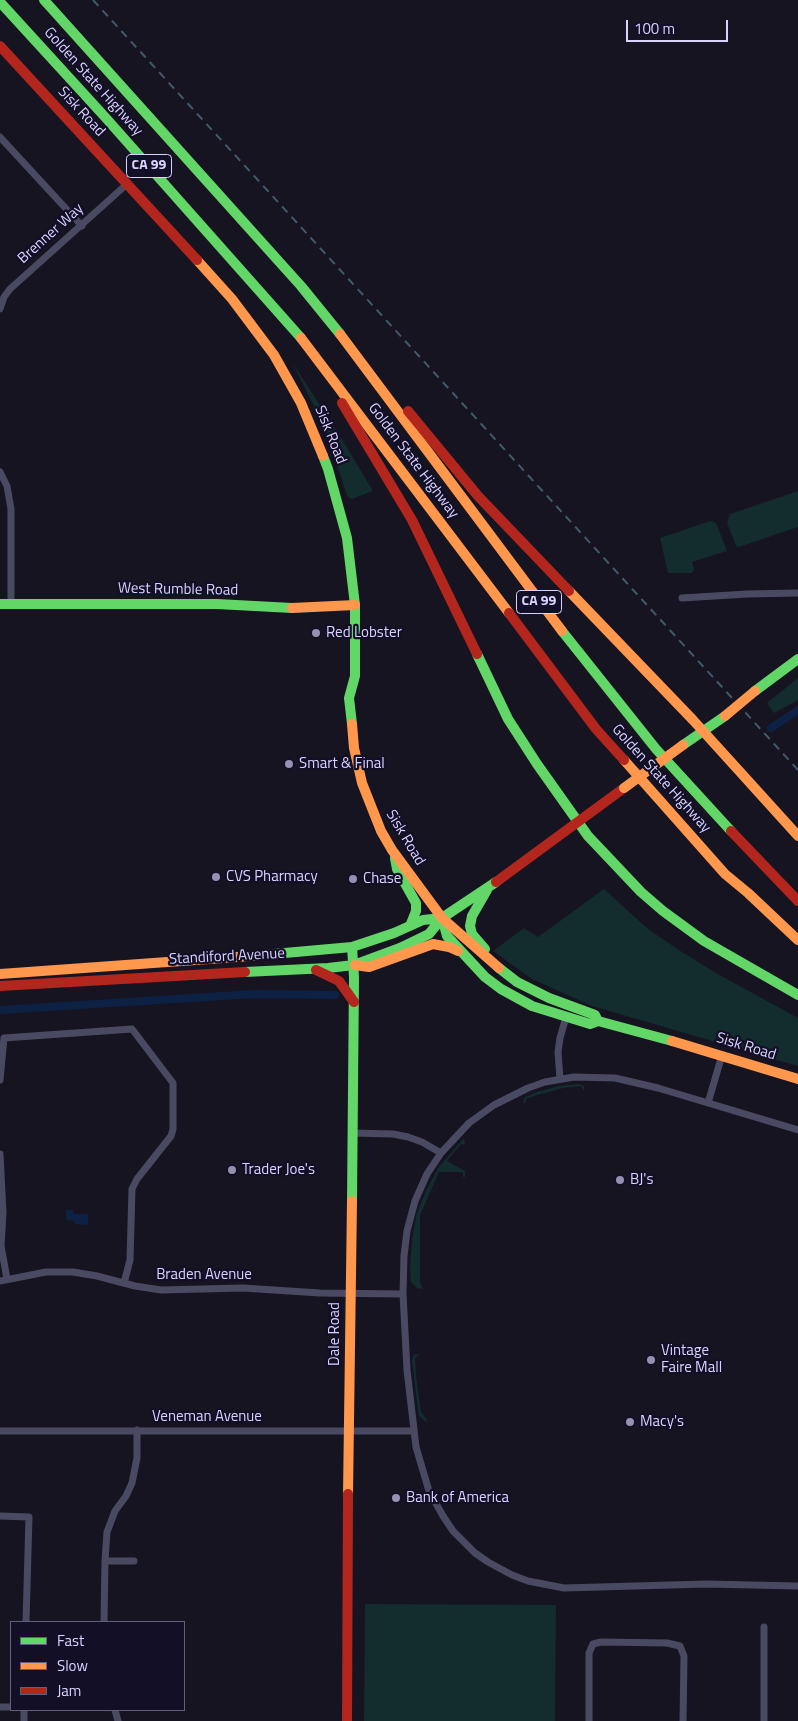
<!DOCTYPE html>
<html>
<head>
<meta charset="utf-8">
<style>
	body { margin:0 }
	#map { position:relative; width:798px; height:1721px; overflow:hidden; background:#161421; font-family:"Titillium Web",sans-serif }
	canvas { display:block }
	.legend { position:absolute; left:10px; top:1621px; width:175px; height:90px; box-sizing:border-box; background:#130f26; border:1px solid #625e7d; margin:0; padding:6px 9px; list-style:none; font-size:15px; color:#d9d4ff }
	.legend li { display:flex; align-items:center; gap:10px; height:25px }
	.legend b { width:25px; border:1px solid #625e7d }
	.scale { position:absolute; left:626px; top:20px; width:102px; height:22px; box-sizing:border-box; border:2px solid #d9d4ff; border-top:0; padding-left:6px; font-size:15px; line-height:18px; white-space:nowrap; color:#d9d4ff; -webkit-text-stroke:4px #130f26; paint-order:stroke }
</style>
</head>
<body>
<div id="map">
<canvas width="798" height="1721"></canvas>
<ul class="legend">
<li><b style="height:6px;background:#63d668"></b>Fast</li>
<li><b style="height:6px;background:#ff974d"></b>Slow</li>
<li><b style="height:6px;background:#b3261e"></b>Jam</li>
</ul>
<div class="scale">100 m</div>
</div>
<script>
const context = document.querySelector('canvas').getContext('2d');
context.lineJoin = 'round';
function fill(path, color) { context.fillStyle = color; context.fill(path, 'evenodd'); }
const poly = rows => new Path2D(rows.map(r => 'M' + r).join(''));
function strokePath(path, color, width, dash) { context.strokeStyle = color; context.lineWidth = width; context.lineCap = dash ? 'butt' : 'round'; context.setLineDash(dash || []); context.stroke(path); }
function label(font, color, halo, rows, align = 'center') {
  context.font = font + ' "Titillium Web",sans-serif'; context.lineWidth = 4.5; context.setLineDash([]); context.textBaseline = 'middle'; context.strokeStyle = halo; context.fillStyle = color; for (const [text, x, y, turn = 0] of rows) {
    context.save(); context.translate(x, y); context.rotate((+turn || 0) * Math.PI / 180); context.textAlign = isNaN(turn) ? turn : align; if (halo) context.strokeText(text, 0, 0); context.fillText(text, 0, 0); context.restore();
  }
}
const green = poly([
	[292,362,343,441,373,491,352,499,347,496,332,449,314,406],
	[798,491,798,527,739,547,736,546,727,523,730,514],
	[710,521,716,523,727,551,692,562,694,569,692,573,668,573,660,538],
	[798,678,798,700,774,713,767,703],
	[604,889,648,929,682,952,716,973,798,1018,798,1066,592,1006,532,979,493,951,524,928,538,937],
	[579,1084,584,1086,584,1091,581,1086,563,1088,534,1096,526,1099,525,1104,523,1102,525,1097,537,1092,559,1086],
	[464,1138,465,1145,461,1144,447,1161,465,1171,465,1177,463,1177,463,1172,439,1172,420,1215,420,1283,423,1289,417,1288,411,1282,410,1268,412,1239,417,1213,426,1191,438,1168],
	[415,1354,419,1355,415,1358,416,1376,421,1412,427,1420,426,1422,419,1416,417,1402,412,1360,413,1356],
	[365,1604,556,1605,555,1721,364,1721]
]);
const water = poly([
	[66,1210,73,1210,74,1214,88,1214,88,1225,75,1224,75,1221,66,1220]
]);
const canal = poly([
	[771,728,798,710],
	[0,1010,254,994,335,995]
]);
const street = poly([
	[0,137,82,226],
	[0,309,4,297,10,289,127,184],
	[0,472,7,486,11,509,11,604],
	[682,598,747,594,798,593],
	[560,1079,558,1052,560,1038,566,1017],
	[0,1080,4,1038,132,1029,173,1083,173,1129,171,1136,137,1179,132,1189,130,1260,124,1283],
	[708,1103,722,1055],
	[798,1130,658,1088,615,1078,574,1077,545,1082,528,1088,494,1105,469,1123,441,1153,427,1174,415,1201,407,1231,404,1256,403,1294,407,1370,416,1447,429,1491,443,1516,453,1531,475,1553,488,1562,512,1575,528,1581,564,1588,706,1584,798,1586],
	[352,1133,393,1134,408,1137,422,1142,441,1153],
	[0,1154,3,1213,1,1246,7,1279],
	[0,1281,46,1272,73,1272,97,1276,135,1286,161,1290,243,1288,320,1293,403,1294],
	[0,1431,414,1431],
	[0,1516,29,1517,26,1622],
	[105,1561,134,1561],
	[104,1622,105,1561,107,1532,115,1511,126,1496,132,1483,137,1458,137,1430],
	[0,1707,11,1707],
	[115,1710,118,1721],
	[24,1721,24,1710],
	[589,1721,589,1653,593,1644,601,1642,667,1643,680,1646,684,1656,683,1721],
	[764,1721,764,1627]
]);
const fast = poly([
	[44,0,301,286,340,334],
	[0,2,105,117,301,338],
	[323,456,328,469,347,538,355,605,355,676,349,698,352,724],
	[0,604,217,604,292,608],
	[562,631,656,749,731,831],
	[477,654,508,719,537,764,588,836,641,892,663,911,704,941,798,995],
	[755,691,798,659],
	[683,745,725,716],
	[395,858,397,869,416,903,416,911,410,926],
	[442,918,447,936,485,977,501,989,532,1006,590,1024,598,1021,672,1041],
	[485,949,472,934,470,926,472,916,487,890],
	[251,956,352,947,394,933,423,920,442,918],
	[499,968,517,982,549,998,595,1015,598,1021],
	[245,972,328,968,354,965,400,948,429,934,442,918,496,882],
	[352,1201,354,977,352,947]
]);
const slow = poly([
	[197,260,232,299,274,355,301,403,323,456],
	[340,334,562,631],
	[301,338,509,613],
	[569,591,693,720,798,836],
	[292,608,355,605],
	[352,724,354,748,362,783,381,831,392,850,442,918,499,968],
	[624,760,725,874,748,893,798,940],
	[355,965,369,967,433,944,449,947,458,951],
	[0,974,251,956],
	[672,1041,798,1079],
	[348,1494,352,1201]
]);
const jam = poly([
	[0,46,197,260],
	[342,403,412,520,477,654],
	[408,411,478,496,569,591],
	[509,613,596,729,624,760],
	[731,831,798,901],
	[496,882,624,788],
	[316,970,339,981,354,1002],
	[0,986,245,972],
	[347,1721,348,1494]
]);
const rail = poly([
	[93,0,798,770]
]);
const slowBridge = poly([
	[725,716,755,691],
	[624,788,683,745]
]);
const markers = [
	[316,633,5,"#9591b1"],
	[289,764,5,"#9591b1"],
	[216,877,5,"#9591b1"],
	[353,879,5,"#9591b1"],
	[232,1170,5,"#9591b1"],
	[620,1180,5,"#9591b1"],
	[651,1360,5,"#9591b1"],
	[630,1422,5,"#9591b1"],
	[396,1498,5,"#9591b1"]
];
const shields = [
	[149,166,45],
	[539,602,45]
];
const shieldNames = [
	["CA 99",149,166],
	["CA 99",539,602]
];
const streetNames = [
	["Golden State Highway",93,82,48],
	["Sisk Road",81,112,47],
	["Brenner Way",51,234,-42],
	["Sisk Road",330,435,68],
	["Golden State Highway",413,461,53],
	["West Rumble Road",178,590,1],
	["Golden State Highway",661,779,48],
	["Sisk Road",405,838,59],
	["Standiford Avenue",227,957,-3],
	["Sisk Road",746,1047,17],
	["Braden Avenue",204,1275],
	["Dale Road",335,1334,-90],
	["Veneman Avenue",207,1417]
];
const poiNames = [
	["Red Lobster",326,633],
	["Smart & Final",299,764],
	["CVS Pharmacy",226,877],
	["Chase",363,879],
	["Trader Joe's",242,1170],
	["BJ's",630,1180],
	["Vintage",661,1351],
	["Faire Mall",661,1368],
	["Macy's",640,1422],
	["Bank of America",406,1498]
];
fill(green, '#132c2d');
fill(water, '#0d2144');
strokePath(canal, '#0d2144', 8);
strokePath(street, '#4a4962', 7);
strokePath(fast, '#63d668', 10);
strokePath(slow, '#ff974d', 10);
strokePath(jam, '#b3261e', 10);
strokePath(rail, '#43596b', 2, [8, 6]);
strokePath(slowBridge, '#ff974d', 10);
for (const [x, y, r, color] of markers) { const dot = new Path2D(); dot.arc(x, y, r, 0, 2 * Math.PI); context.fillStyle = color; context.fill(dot); strokePath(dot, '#130f26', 2); }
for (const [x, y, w] of shields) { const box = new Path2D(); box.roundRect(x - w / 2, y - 11.5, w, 23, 4); context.fillStyle = '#130f26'; context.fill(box); strokePath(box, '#d9d4ff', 1); }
label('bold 14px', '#d9d4ff', null, shieldNames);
label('15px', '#d9d4ff', '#130f26', streetNames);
label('15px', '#d9d4ff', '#130f26', poiNames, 'left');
</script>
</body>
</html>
